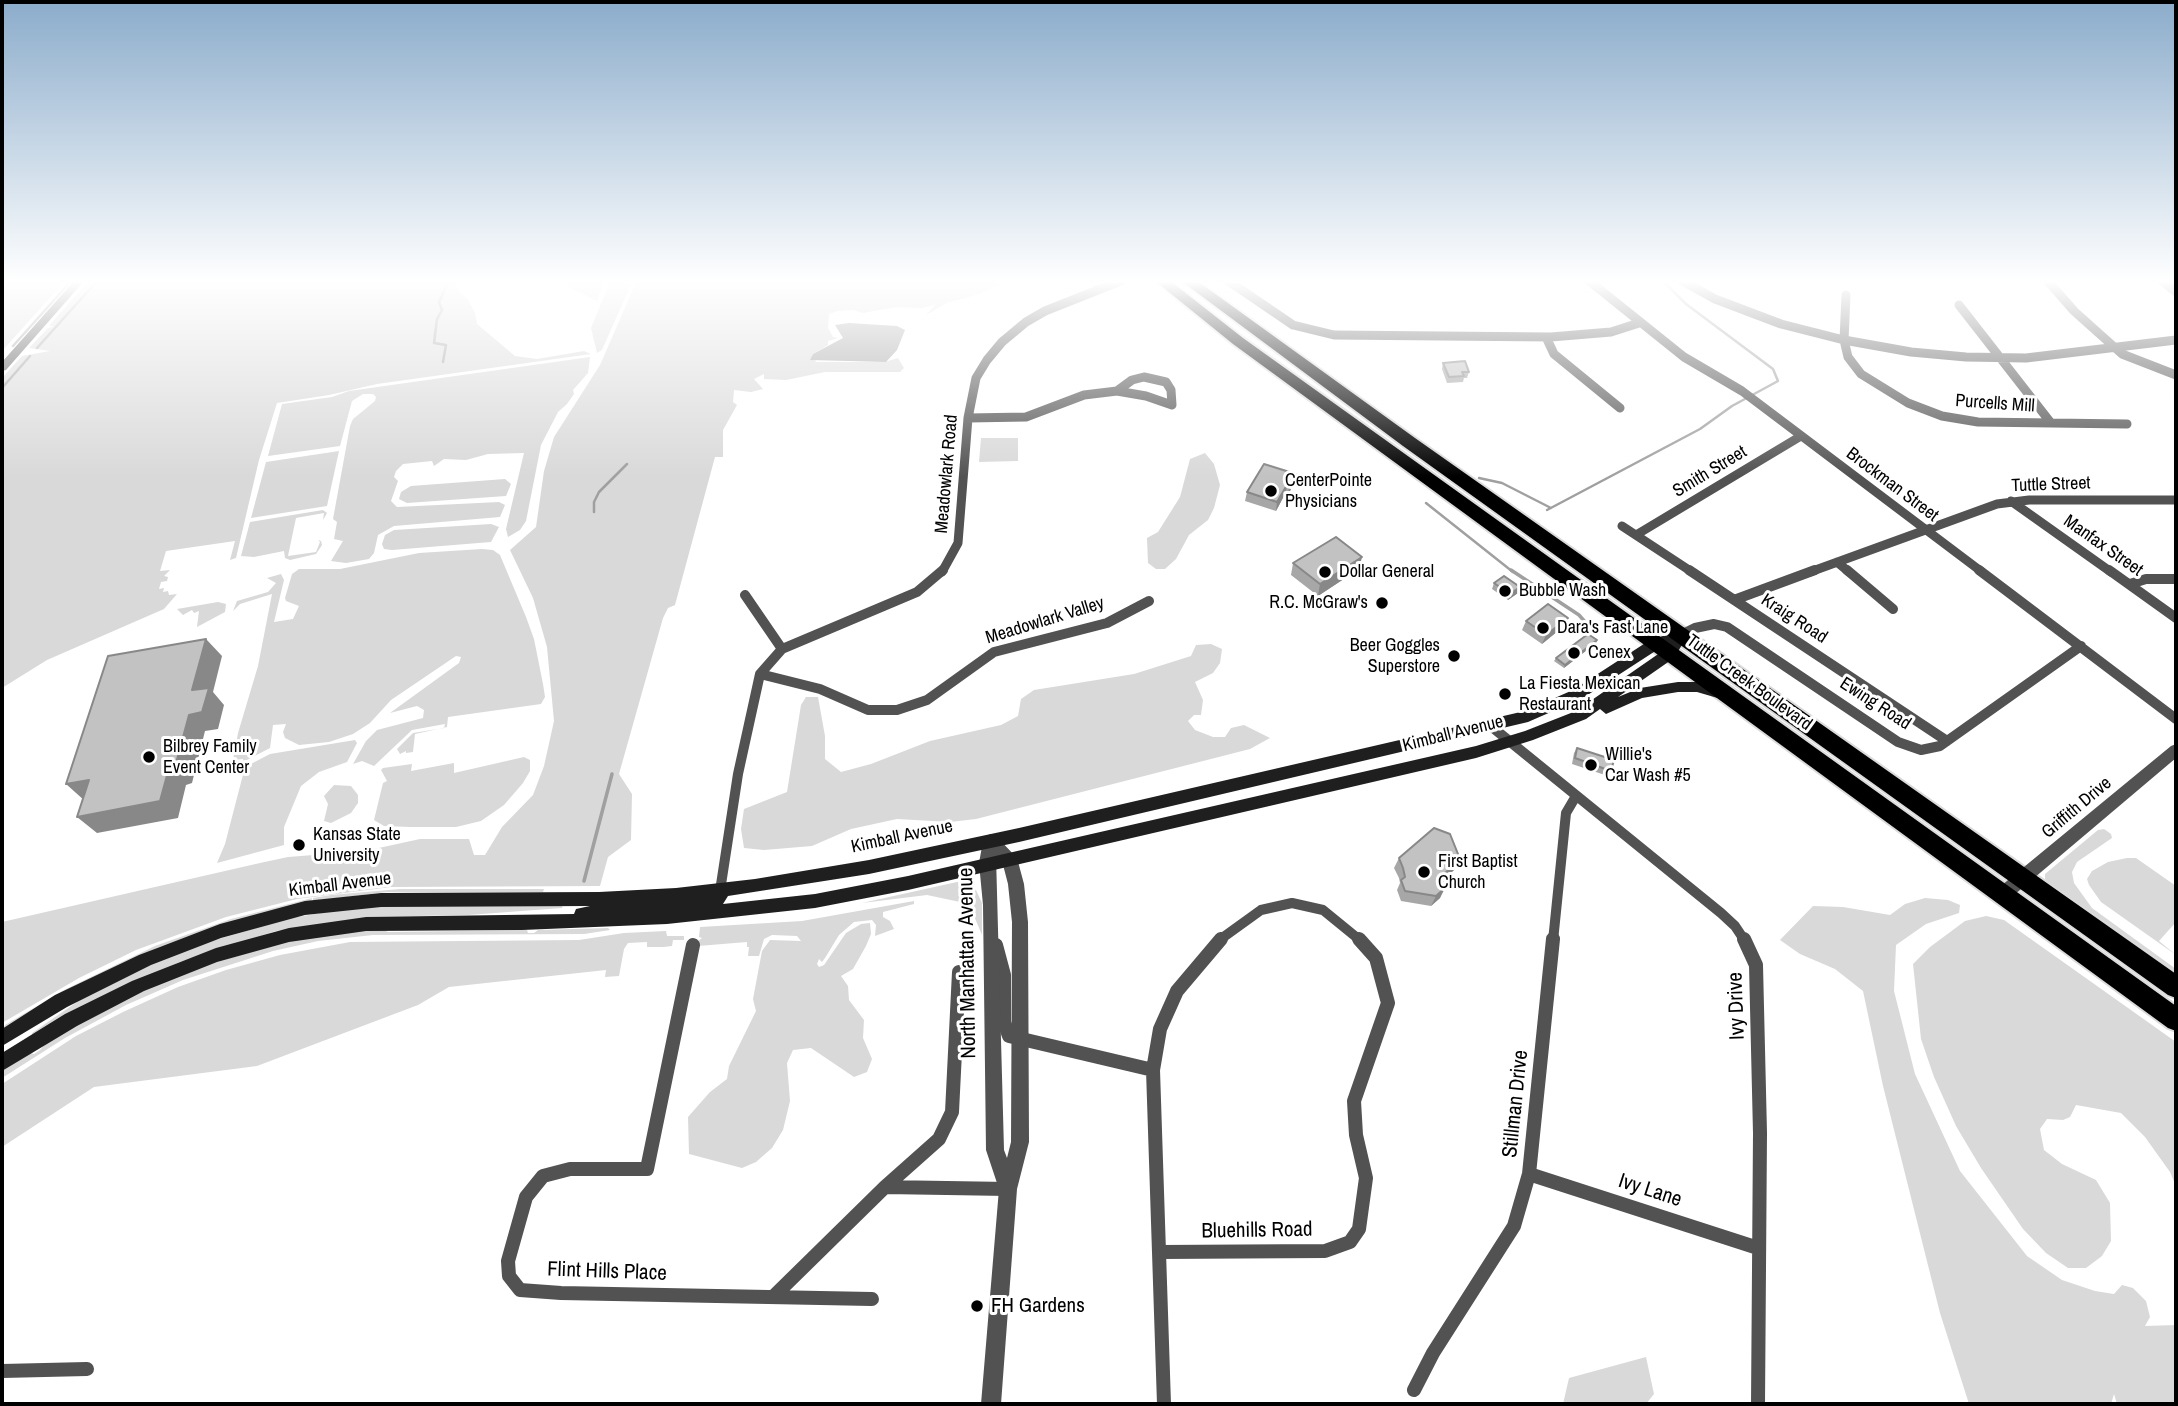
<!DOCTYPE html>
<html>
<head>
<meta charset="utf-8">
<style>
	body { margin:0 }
	#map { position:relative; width:2178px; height:1406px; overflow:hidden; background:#fff; font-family:"Archivo Narrow",sans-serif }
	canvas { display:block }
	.frame { position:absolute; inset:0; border:4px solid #000; pointer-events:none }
</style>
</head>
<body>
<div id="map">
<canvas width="2178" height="1406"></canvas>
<div class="frame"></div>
</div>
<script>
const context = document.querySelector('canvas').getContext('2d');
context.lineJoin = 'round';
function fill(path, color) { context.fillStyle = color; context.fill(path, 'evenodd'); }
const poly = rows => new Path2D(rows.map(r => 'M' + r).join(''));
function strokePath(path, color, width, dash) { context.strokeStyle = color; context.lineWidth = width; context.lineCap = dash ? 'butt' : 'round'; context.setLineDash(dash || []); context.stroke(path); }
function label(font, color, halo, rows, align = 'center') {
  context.font = font + ' "Archivo Narrow",sans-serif'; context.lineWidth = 6; context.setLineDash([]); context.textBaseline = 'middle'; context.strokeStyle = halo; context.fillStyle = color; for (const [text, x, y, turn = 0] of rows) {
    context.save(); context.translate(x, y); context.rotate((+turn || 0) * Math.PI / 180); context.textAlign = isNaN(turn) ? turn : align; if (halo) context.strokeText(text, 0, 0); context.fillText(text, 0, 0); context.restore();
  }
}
const green = poly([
	[2,280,66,280,2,351],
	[89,280,457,280,456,288,468,300,475,313,477,324,515,356,537,359,584,351,591,354,377,384,329,395,277,403,259,460,236,558,230,560,235,541,166,551,160,571,170,570,164,576,168,577,167,581,161,582,159,589,164,588,163,592,168,591,169,595,177,594,164,609,47,660,2,688,2,378,22,356,50,351,29,348,48,328,54,326,49,326],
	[572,280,601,282,603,284,597,301,566,286],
	[607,280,633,280,602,350,597,353,591,328,609,284],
	[637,280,1012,280,979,294,947,303,926,315,936,304,922,308,896,307,863,313,853,310,838,311,829,314,828,328,833,337,838,338,828,341,828,345,813,354,816,362,885,362,898,358,904,368,900,372,825,372,786,380,764,379,764,374,754,379,763,389,751,392,734,390,733,402,737,405,723,430,723,457,715,457,675,605,668,608,663,618,619,774,632,794,631,840,608,857,600,886,391,887,297,899,226,917,136,950,79,978,2,1023,2,922,260,863,288,857,365,851,420,839,469,839,474,855,485,855,502,827,533,795,544,766,554,721,547,647,533,598,510,550,536,527,544,471,554,437,600,365],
	[590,357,588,373,573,390,574,394,567,404,558,412,541,445,526,521,520,530,508,537,506,529,524,453,488,454,466,460,444,459,434,466,432,461,403,464,396,471,394,477,398,481,391,501,397,507,499,502,505,505,500,517,394,526,378,535,374,553,369,559,346,563,331,561,343,541,334,539,337,522,333,519,350,426,353,419,375,401,376,397,373,394,363,394,352,401,340,446,268,456,282,404,332,397,349,391],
	[981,438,1018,438,1018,461,979,462],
	[339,451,327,506,251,518,266,462],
	[1205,453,1214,464,1220,485,1214,508,1208,520,1189,535,1176,559,1165,569,1156,569,1148,563,1147,538,1158,532,1180,497,1190,459],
	[505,479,511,484,506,496,407,503,399,499,401,492,411,486],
	[323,510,327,513,323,520,324,513,296,518,288,556,316,552,320,542,318,540,321,541,322,545,316,554,290,560,285,558,284,551,254,557,241,556,250,522],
	[491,524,499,527,491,542,392,550,384,549,382,544,385,535,394,530],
	[482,549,493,550,500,555,526,617,534,639,543,684,545,697,541,704,448,717,447,727,415,734,413,752,406,753,406,751,400,754,397,749,413,733,444,728,445,724,412,730,374,766,362,761,353,764,366,741,377,730,423,718,424,710,417,706,390,713,459,663,461,657,456,656,391,700,370,723,353,734,329,742,299,745,285,738,283,732,286,724,273,725,270,748,243,762,243,759,233,760,238,733,258,666,272,594,240,604,233,611,237,601,268,592,276,583,267,578,281,574,284,580,274,622,293,619,299,606,286,601,285,598,292,574,299,569,340,569,419,553],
	[218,602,226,604,225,612,197,627,199,611,194,613,192,610,183,615,177,609],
	[1211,644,1222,649,1220,663,1213,673,1195,682,1203,700,1201,715,1194,715,1188,721,1195,730,1213,737,1225,737,1231,728,1244,725,1270,738,1250,749,976,819,950,822,897,819,851,829,812,846,764,850,744,848,741,829,744,809,787,792,801,705,806,697,818,697,825,736,825,759,841,772,871,764,930,741,1001,725,1018,716,1021,699,1034,690,1134,674,1191,656,1196,645],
	[355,740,357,743,347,762,319,772,301,786,284,827,284,845,217,863,225,844,245,767,270,754],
	[524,757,530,760,530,771,523,783,504,805,481,821,456,827,410,827,384,826,374,820,383,783,387,781,381,770,383,768,412,764,411,771,454,763,454,773],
	[334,785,351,786,358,795,358,803,351,813,331,823,324,821,328,804,324,796],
	[2104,829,2111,834,2112,838,2077,862,2072,872,2074,883,2092,908,2176,969,2176,976,2053,889,2045,879,2045,874,2098,830],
	[2127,858,2136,858,2176,886,2176,922,2159,941,2176,955,2101,902,2089,885,2087,879,2092,871,2108,862],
	[957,882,965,884,966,887,960,902,927,895,862,903],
	[400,889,544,889,543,892,387,892,313,901,313,898,331,895],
	[976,890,982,903,982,935,974,916,962,903,969,891],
	[312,898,311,902,226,923,157,948,41,1006,2,1030,5,1025,66,989,155,946,231,919],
	[1925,898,1948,900,1960,905,1959,913,1926,924,1896,945,1894,991,1915,1074,1960,1171,2027,1256,2062,1280,2095,1291,2114,1294,2122,1285,2133,1288,2146,1301,2150,1317,2145,1326,2176,1325,2176,1404,2117,1404,2114,1394,2111,1404,1969,1404,1940,1313,1883,1086,1863,991,1835,969,1800,954,1780,940,1813,906,1843,907,1890,915,1905,904],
	[914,901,914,904,883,912,883,917,890,921,894,929,875,936,876,925,872,920,854,922,839,935,825,958,822,962,819,959,817,964,819,967,824,965,846,933,861,924,870,923,871,934,866,946,853,969,841,976,848,986,849,1000,864,1020,863,1038,872,1059,867,1072,854,1077,811,1048,793,1050,787,1063,790,1101,783,1130,772,1148,756,1162,742,1168,689,1154,688,1117,710,1092,727,1079,729,1066,756,1011,753,999,762,951,770,940,801,941,797,936,772,935,764,939,759,956,748,956,749,947,747,947,747,942,698,946,698,941,702,938,699,937,700,927,802,921],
	[403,904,563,904,562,908,468,915,369,917,276,931,180,962,91,1003,33,1036,32,1033,93,991,148,964,198,945,291,918,357,907],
	[1986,916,2004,920,2176,1042,2176,1186,2170,1172,2145,1137,2121,1113,2076,1105,2070,1117,2063,1120,2047,1119,2040,1129,2044,1150,2062,1164,2096,1180,2110,1203,2111,1241,2102,1256,2086,1268,2068,1268,2046,1253,2023,1229,1981,1168,1956,1126,1934,1077,1921,1039,1913,964,1930,947,1965,921],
	[608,928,610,930,584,934,373,935,318,941,273,951,183,980,126,1005,65,1038,2,1078,2,1071,30,1053,34,1054,40,1050,46,1043,138,993,205,965,287,942,354,931,384,930,388,932,527,930,528,933,534,933,538,930],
	[666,931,667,936,684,936,684,940,673,940,672,946,664,947,647,947,647,942,628,943,624,949,619,976,605,977,606,970,449,987,418,1005,257,1066,94,1087,2,1147,2,1084,76,1036,123,1012,178,987,226,970,280,955,350,942,579,940,624,933],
	[1646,1357,1654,1394,1646,1404,1563,1404,1569,1378]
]);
const water = poly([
	[849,323,897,326,905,330,897,350,886,362,810,360,813,354,843,338,835,325]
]);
const streamFar1 = poly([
	[13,346,72,280],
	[37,348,98,280],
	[443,362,446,345,434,343,437,319,442,310,439,302,449,280],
	[2,388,30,356],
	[1479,478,1502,483,1551,508],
	[1426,503,1513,572],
	[1547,510,1700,429,1732,406,1778,381,1773,369,1686,304,1662,280],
	[594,512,594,502,599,492,627,464]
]);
const stream = poly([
	[1511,570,1579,615,1586,623],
	[584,881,612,774]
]);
const minorFar2 = poly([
	[1227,280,1293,325,1334,335,1551,337,1611,332,1639,323],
	[1588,280,1684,357,1742,391,1982,572],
	[1681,280,1715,299,1781,324,1844,340,1911,352,1966,357,2026,358,2176,340],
	[2047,280,2074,311,2122,354,2176,375],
	[2161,280,2176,292],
	[1846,295,1844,340,1848,357,1861,374,1908,403,1942,416,1978,422,2127,424],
	[1959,305,2051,423],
	[1546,337,1554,354,1620,408],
	[1144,377,1166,382,1171,390,1172,405,1146,396,1117,391,1132,380,1144,377],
	[968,418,1026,417,1084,395,1117,391],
	[2011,501,2111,572],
	[1622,526,1692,572],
	[1636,535,1801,436],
	[1837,562,1849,572],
	[942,572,958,543,968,418,976,378,987,360,1002,342,1026,322,1045,311,1123,280],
	[1810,572,1997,504,2029,500,2176,500]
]);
const minorFar1 = poly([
	[1689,570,1947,741],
	[1847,570,1893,609],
	[1979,570,2176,719],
	[2109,570,2176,618],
	[2130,584,2146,579,2176,579],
	[1734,600,1815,570],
	[1681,635,1695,628,1714,624,1727,627,1898,742,1921,750,1940,746,2081,646],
	[782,649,917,592,943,570],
	[760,674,820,689,868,710,897,710,927,700,994,652,1107,623,1149,601],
	[1492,727,1721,913,1735,926,1745,941],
	[720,891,738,774,760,674,782,649,745,595],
	[1218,941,1261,910,1292,903,1323,910,1361,941],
	[1553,941,1566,813,1576,796]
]);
const minor = poly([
	[1744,939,1756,965,1760,1133,1758,1404],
	[693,945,647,1169,570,1169,543,1176,526,1197,508,1261,509,1276,520,1290,561,1293,872,1299],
	[996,945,1004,975,1004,1022,1009,1036,1153,1070],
	[1529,1174,1758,1248],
	[885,1187,1008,1189],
	[1160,1252,1325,1251,1350,1242,1359,1229,1366,1178,1356,1135,1354,1101,1388,1003,1376,958,1359,939],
	[774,1296,885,1187,939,1139,952,1112,959,972],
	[2,1371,87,1369],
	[1414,1390,1433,1353,1514,1226,1529,1174,1553,939],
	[1164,1404,1153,1070,1160,1029,1177,991,1221,939]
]);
const tertiary = poly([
	[75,280,85,280,6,370,2,371,2,362,75,280],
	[2176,744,2176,758,2008,900,2002,902,1996,900,1994,895,1996,890,2171,746,2176,744],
	[991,834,996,836,1017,858,1024,884,1028,922,1029,1142,1017,1189,1001,1404,981,1404,999,1189,986,1150,983,905,979,863,983,841,986,836,991,834],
	[996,856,1002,861,1008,884,1012,922,1011,1142,1007,1158,1004,1150,996,856]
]);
const secondary = poly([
	[1681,630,1688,635,1674,658,1618,697,1640,688,1678,682,1697,682,1726,690,1728,694,1726,698,1721,699,1697,692,1678,692,1642,698,1606,714,1600,709,1586,719,1533,740,1476,758,908,890,815,908,667,924,522,930,366,931,289,942,217,962,144,991,77,1026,2,1071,2,1053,65,1014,132,981,216,948,289,928,366,917,574,914,576,909,590,906,381,907,305,915,221,938,151,965,67,1007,2,1046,2,1029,55,995,139,955,220,924,305,901,381,893,599,892,676,888,755,879,869,860,1019,828,1525,711,1573,690,1650,640,1666,635,1672,638,1676,631,1681,630],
	[1668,645,1664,650,1576,711,1525,731,1476,746,908,876,815,894,723,904,728,896,869,874,1019,842,1528,722,1583,698,1660,648,1668,645]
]);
const trunk = poly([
	[1154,280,1169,280,1243,338,2176,1006,2176,1031,2168,1028,1233,344,1154,280],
	[1180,280,1196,280,1415,438,2176,974,2176,998,2168,995,1403,446,1180,280]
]);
const wall = poly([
	[1443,363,1469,372,1467,378,1464,378,1463,382,1447,383,1442,369],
	[1294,483,1288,495,1285,494,1276,511,1245,501,1247,492],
	[1293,563,1359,569,1318,596,1291,575],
	[1494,583,1520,587,1518,593,1508,600,1492,589],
	[1526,621,1564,626,1542,644,1522,630],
	[1597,640,1596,643,1564,668,1554,661,1556,658],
	[1577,748,1611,771,1608,776,1572,764,1574,753],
	[1399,858,1455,869,1443,881,1440,898,1431,906,1401,901,1397,890,1400,883,1399,878,1394,868]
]);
const shadedWall = poly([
	[1296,474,1294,483,1288,495,1289,486],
	[1287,485,1285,494,1276,511,1277,502],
	[1362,557,1359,569,1318,596,1320,584],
	[1520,587,1518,593,1508,600,1510,594],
	[1568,618,1564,626,1542,644,1546,635],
	[206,639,222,656,213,692,224,705,218,729,205,731,192,783,186,785,178,818,97,833,77,817,169,768,192,690],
	[1597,640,1596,643,1564,668,1565,665],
	[89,780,85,801,66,784],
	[1460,859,1455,869,1436,887,1441,877],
	[1445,888,1440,898,1431,906,1436,896]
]);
const building = poly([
	[1465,361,1469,372,1462,372,1464,376,1449,377,1443,363,1465,361],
	[1264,464,1296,474,1289,486,1287,485,1277,502,1247,492,1264,464],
	[1336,537,1362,557,1320,584,1293,563,1336,537],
	[1504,576,1520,587,1510,594,1494,583,1504,576],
	[1548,604,1568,618,1546,635,1526,621,1548,604],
	[1588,634,1597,640,1565,665,1556,658,1588,634],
	[206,639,192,690,209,688,202,712,189,715,175,767,169,768,160,801,77,817,89,780,66,784,108,656,206,639],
	[1577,748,1614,760,1611,771,1575,758,1577,748],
	[1434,828,1450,834,1460,859,1441,877,1445,888,1436,896,1405,891,1401,880,1405,877,1403,868,1399,858,1434,828]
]);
const markers = [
	[1271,491,7,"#000"],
	[1325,572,7,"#000"],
	[1505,591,7,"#000"],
	[1382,603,7,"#000"],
	[1543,628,7,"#000"],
	[1574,653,7,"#000"],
	[1454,656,7,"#000"],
	[1505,694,7,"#000"],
	[149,757,7,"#000"],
	[1591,765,7,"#000"],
	[299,845,7,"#000"],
	[1424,872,7,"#000"],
	[977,1306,7,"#000"]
];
const streetNames = [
	["Purcells Mill",1995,404,4],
	["Smith Street",1710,472,-31],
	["Meadowlark Road",947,474,-85],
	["Brockman Street",1892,485,37],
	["Tuttle Street",2051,485,-2],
	["Manfax Street",2103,546,35],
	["Kraig Road",1794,619,33],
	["Meadowlark Valley",1045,621,-17],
	["Tuttle Creek Boulevard",1749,683,36],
	["Ewing Road",1875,704,33],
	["Kimball Avenue",1453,734,-14],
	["Griffith Drive",2077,808,-40],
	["Kimball Avenue",902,837,-12],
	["Kimball Avenue",340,885,-7]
];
const poiNames = [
	["CenterPointe",1285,481],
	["Physicians",1285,502],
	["Dollar General",1339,572],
	["Bubble Wash",1519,591],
	["R.C. McGraw's",1368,603,"right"],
	["Dara's Fast Lane",1557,628],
	["Beer Goggles",1440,646,"right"],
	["Superstore",1440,667,"right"],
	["Cenex",1588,653],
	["La Fiesta Mexican",1519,684],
	["Restaurant",1519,705],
	["Bilbrey Family",163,747],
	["Event Center",163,768],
	["Willie's",1605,755],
	["Car Wash #5",1605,776],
	["Kansas State",313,835],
	["University",313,856],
	["First Baptist",1438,862],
	["Church",1438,883]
];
const nearStreetnames = [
	["North Manhattan Avenue",968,963,-91],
	["Ivy Drive",1737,1006,-92],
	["Stillman Drive",1516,1104,-84],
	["Ivy Lane",1650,1191,18],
	["Bluehills Road",1257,1231,-1],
	["Flint Hills Place",607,1272,2]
];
const nearPoinames = [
	["FH Gardens",991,1306]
];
fill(green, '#d9d9d9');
fill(water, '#a0a0a0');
strokePath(streamFar1, '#a0a0a0', 2.5);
strokePath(stream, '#a0a0a0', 3.5);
strokePath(trunk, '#dbdbdb', 4);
strokePath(minorFar2, '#525252', 9);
strokePath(minorFar1, '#525252', 10);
strokePath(minor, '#525252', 14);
fill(tertiary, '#525252');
fill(secondary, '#1f1f1f');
fill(trunk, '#000');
fill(wall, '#a7a7a7');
fill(shadedWall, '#888');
fill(building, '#c2c2c2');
strokePath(building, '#888', 2);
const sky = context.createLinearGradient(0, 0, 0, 477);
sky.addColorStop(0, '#8baccb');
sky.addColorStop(0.59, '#fff');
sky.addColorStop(1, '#ffffff00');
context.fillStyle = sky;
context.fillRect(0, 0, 2178, 477);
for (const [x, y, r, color] of markers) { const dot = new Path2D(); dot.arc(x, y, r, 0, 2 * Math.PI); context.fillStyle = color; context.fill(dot); strokePath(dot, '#fff', 2.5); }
label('18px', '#000', '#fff', streetNames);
label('18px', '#000', '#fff', poiNames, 'left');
label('21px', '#000', '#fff', nearStreetnames);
label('21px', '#000', '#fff', nearPoinames, 'left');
</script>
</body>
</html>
